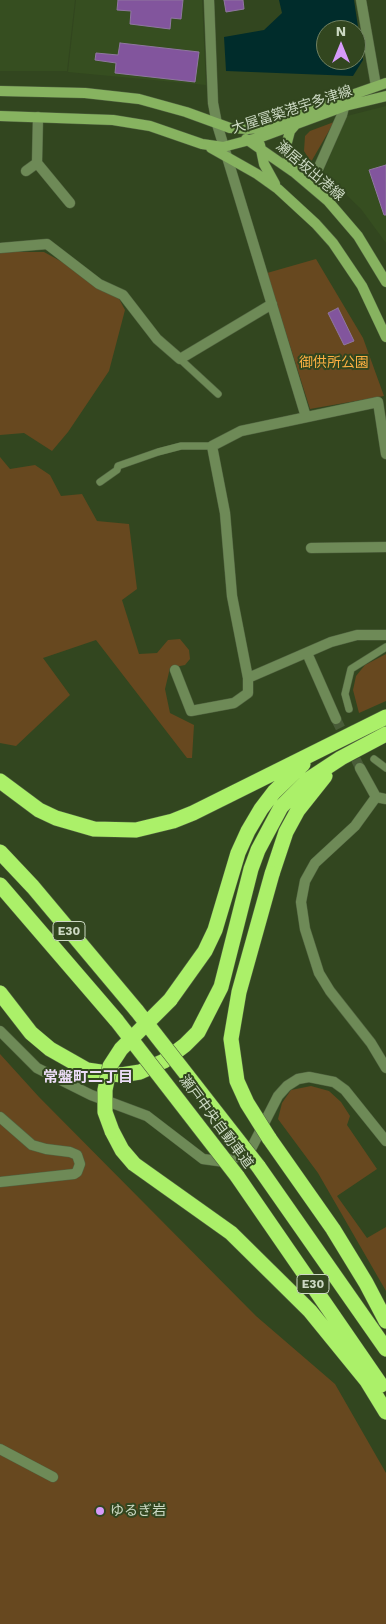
<!DOCTYPE html>
<html>
<head>
<meta charset="utf-8">
<style>
	body { margin:0 }
	#map { position:relative; width:386px; height:1624px; overflow:hidden; background:#32461f; font-family:"Work Sans",sans-serif }
	canvas { display:block }
	.north { position:absolute; left:316px; top:20px; width:50px; height:50px; box-sizing:border-box; background:#32461f; border:1px solid #708161; border-radius:50%; rotate:0deg; font-size:14px; font-weight:700; line-height:20px; text-align:center; color:#ccd9c3 }
	.north::after { content:''; display:block; margin:auto; width:18px; height:22px; background:#d69bfa; clip-path:polygon(50% 0,100% 100%,50% 72%,0 100%) }
</style>
</head>
<body>
<div id="map">
<canvas width="386" height="1624"></canvas>
<div class="north">N</div>
</div>
<script>
const context = document.querySelector('canvas').getContext('2d');
context.lineJoin = 'round';
function fill(path, color) { context.fillStyle = color; context.fill(path, 'evenodd'); }
const poly = rows => new Path2D(rows.map(r => 'M' + r).join(''));
function strokePath(path, color, width, dash) { context.strokeStyle = color; context.lineWidth = width; context.lineCap = dash ? 'butt' : 'round'; context.setLineDash(dash || []); context.stroke(path); }
function label(font, color, halo, rows, align = 'center') {
  context.font = font + ' "Work Sans","Noto Sans JP",sans-serif'; context.lineWidth = 4; context.setLineDash([]); context.textBaseline = 'middle'; context.strokeStyle = halo; context.fillStyle = color; for (const [text, x, y, turn = 0] of rows) {
    context.save(); context.translate(x, y); context.rotate((+turn || 0) * Math.PI / 180); context.textAlign = isNaN(turn) ? turn : align; if (halo) context.strokeText(text, 0, 0); context.fillText(text, 0, 0); context.restore();
  }
}
const built = poly([
	[0,0,75,0,67,71,0,71],
	[76,0,202,0,206,85,68,72],
	[386,106,386,243,361,209,323,172,347,116]
]);
const green = poly([
	[334,122,311,162,304,151,305,136,310,131],
	[0,252,44,252,115,291,125,310,109,371,68,432,52,451,24,433,0,435],
	[316,259,363,338,384,396,310,409,267,273],
	[0,457,10,469,35,465,50,475,61,496,82,494,97,521,129,524,137,589,122,600,139,654,157,653,168,640,180,639,189,650,190,659,185,665,170,668,165,689,170,713,194,725,192,758,187,758,96,640,43,658,70,695,16,746,0,743],
	[386,654,386,701,359,713,353,690,356,676,365,665],
	[0,1054,39,1097,256,1316,335,1384,386,1473,386,1624,0,1624],
	[311,1086,329,1091,341,1102,350,1116,347,1125,377,1169,337,1196,367,1238,386,1227,386,1291,318,1173,278,1119,282,1103,291,1090]
]);
const water = poly([
	[279,0,354,0,363,60,353,76,226,71,224,37,264,30,282,13],
	[326,30,356,30,356,60,326,60]
]);
const building = poly([
	[118,0,183,0,181,19,171,18,170,29,130,24,131,11,117,10,118,0],
	[224,0,243,0,244,9,226,12,224,0],
	[120,43,199,52,195,82,115,73,116,63,95,60,96,53,118,55,120,43],
	[386,165,386,215,384,215,369,170,386,165],
	[338,308,354,341,344,345,328,313,338,308]
]);
const minorTunnel = poly([
	[336,719,360,768]
]);
const service = poly([
	[180,359,218,394],
	[100,482,117,470,118,466,158,452,181,446,212,446],
	[349,709,345,694,351,669,386,647],
	[374,759,386,768]
]);
const minor = poly([
	[209,0,213,103,217,124,306,417],
	[361,0,376,86],
	[37,163,70,203],
	[26,171,37,163,38,117],
	[311,185,342,115,346,99],
	[0,248,47,244,99,284,123,295,157,339,180,359,272,304],
	[311,548,386,547],
	[307,653,336,719],
	[175,670,191,711,234,703,248,693,248,678,232,596,225,513,212,446,241,431,378,402,386,454],
	[248,678,331,642,357,635,386,635],
	[360,768,376,797,386,799],
	[376,797,355,826,315,863,305,881,301,902,305,929,319,973,330,991,371,1043,386,1068],
	[0,1117,32,1145,46,1149,70,1152,77,1155,80,1164,77,1172,74,1174,0,1182],
	[0,1449,53,1477]
]);
const tertiary = poly([
	[0,1031,37,1068,91,1095,147,1116,203,1159,225,1162,244,1154,252,1147,278,1096,287,1086,298,1079,309,1077,334,1082,345,1090,386,1141]
]);
const secondary = poly([
	[0,91,85,93,139,99,186,112,230,128,248,129,258,128,386,83],
	[0,116,113,120,150,126,202,144,223,147,261,137,345,106,386,96],
	[246,139,295,173,328,201,358,236,386,282],
	[260,145,264,164,275,184],
	[211,148,257,174,278,189,316,224,333,243,362,286,386,337],
	[294,170,287,154,286,146,290,131,296,124]
]);
const motorway = poly([
	[0,781,39,810,56,818,94,829,136,830,173,821,193,813,386,717],
	[0,852,33,887,137,1011],
	[272,874,286,832,298,810,325,776],
	[0,885,117,1021],
	[0,993,31,1033,50,1049,87,1070,121,1075,140,1072,164,1061,185,1045,198,1032,221,987,251,869,258,850,281,807,309,779,341,758,386,734],
	[170,1000,205,951,215,930,238,853,248,831,261,809,274,792,303,764],
	[112,1131,122,1150,134,1164,231,1233,310,1311,367,1381,386,1412],
	[269,1138,333,1229,366,1283,386,1321],
	[258,1166,386,1349],
	[237,1176,381,1385]
]);
const motorwayBridge = poly([
	[137,1011,258,1166],
	[117,1021,237,1176],
	[112,1131,105,1112,105,1090,110,1066,121,1049,170,1000],
	[269,1138,247,1103,237,1081,231,1039,239,992,272,874]
]);
const markers = [
	[100,1511,5,"#d69bfa"]
];
const shields = [
	[69,931,32],
	[313,1284,32]
];
const shieldNames = [
	["E30",69,931],
	["E30",313,1284]
];
const streetNames = [
	["大屋冨築港宇多津線",292,110,-18],
	["瀬居坂出港線",310,171,40],
	["瀬戸中央自動車道",216,1122,53]
];
const parkNames = [
	["御供所公園",334,363]
];
const poiNames = [
	["ゆるぎ岩",110,1511]
];
const neighbourhoodNames = [
	["常盤町二丁目",88,1078]
];
fill(built, '#364e20');
fill(green, '#67481f');
fill(water, '#002c2b');
fill(building, '#82559d');
strokePath(building, '#8f779f', 1);
strokePath(minorTunnel, '#495c38', 10, [10, 5]);
strokePath(service, '#516340', 8);
strokePath(minor, '#516340', 11);
strokePath(tertiary, '#516340', 11);
strokePath(secondary, '#516340', 11);
strokePath(motorway, '#516340', 16);
strokePath(service, '#6e8a57', 7);
strokePath(minor, '#6e8a57', 10);
strokePath(tertiary, '#6e8a57', 10);
strokePath(secondary, '#87b360', 10);
strokePath(motorway, '#abf069', 15);
strokePath(motorwayBridge, '#516340', 16, []);
strokePath(motorwayBridge, '#abf069', 15);
for (const [x, y, r, color] of markers) { const dot = new Path2D(); dot.arc(x, y, r, 0, 2 * Math.PI); context.fillStyle = color; context.fill(dot); strokePath(dot, '#32461f', 2); }
for (const [x, y, w] of shields) { const box = new Path2D(); box.roundRect(x - w / 2, y - 9.5, w, 19, 4); context.fillStyle = '#32461f'; context.fill(box); strokePath(box, '#ccd9c3', 1); }
label('bold 12px', '#ccd9c3', null, shieldNames);
label('14px', '#ccd9c3', '#32461f', streetNames);
label('14px', '#fdb042', '#32461f', parkNames);
label('14px', '#ccd9c3', '#32461f', poiNames, 'left');
label('bold 15px', '#edddf8', '#32461f', neighbourhoodNames);
</script>
</body>
</html>
